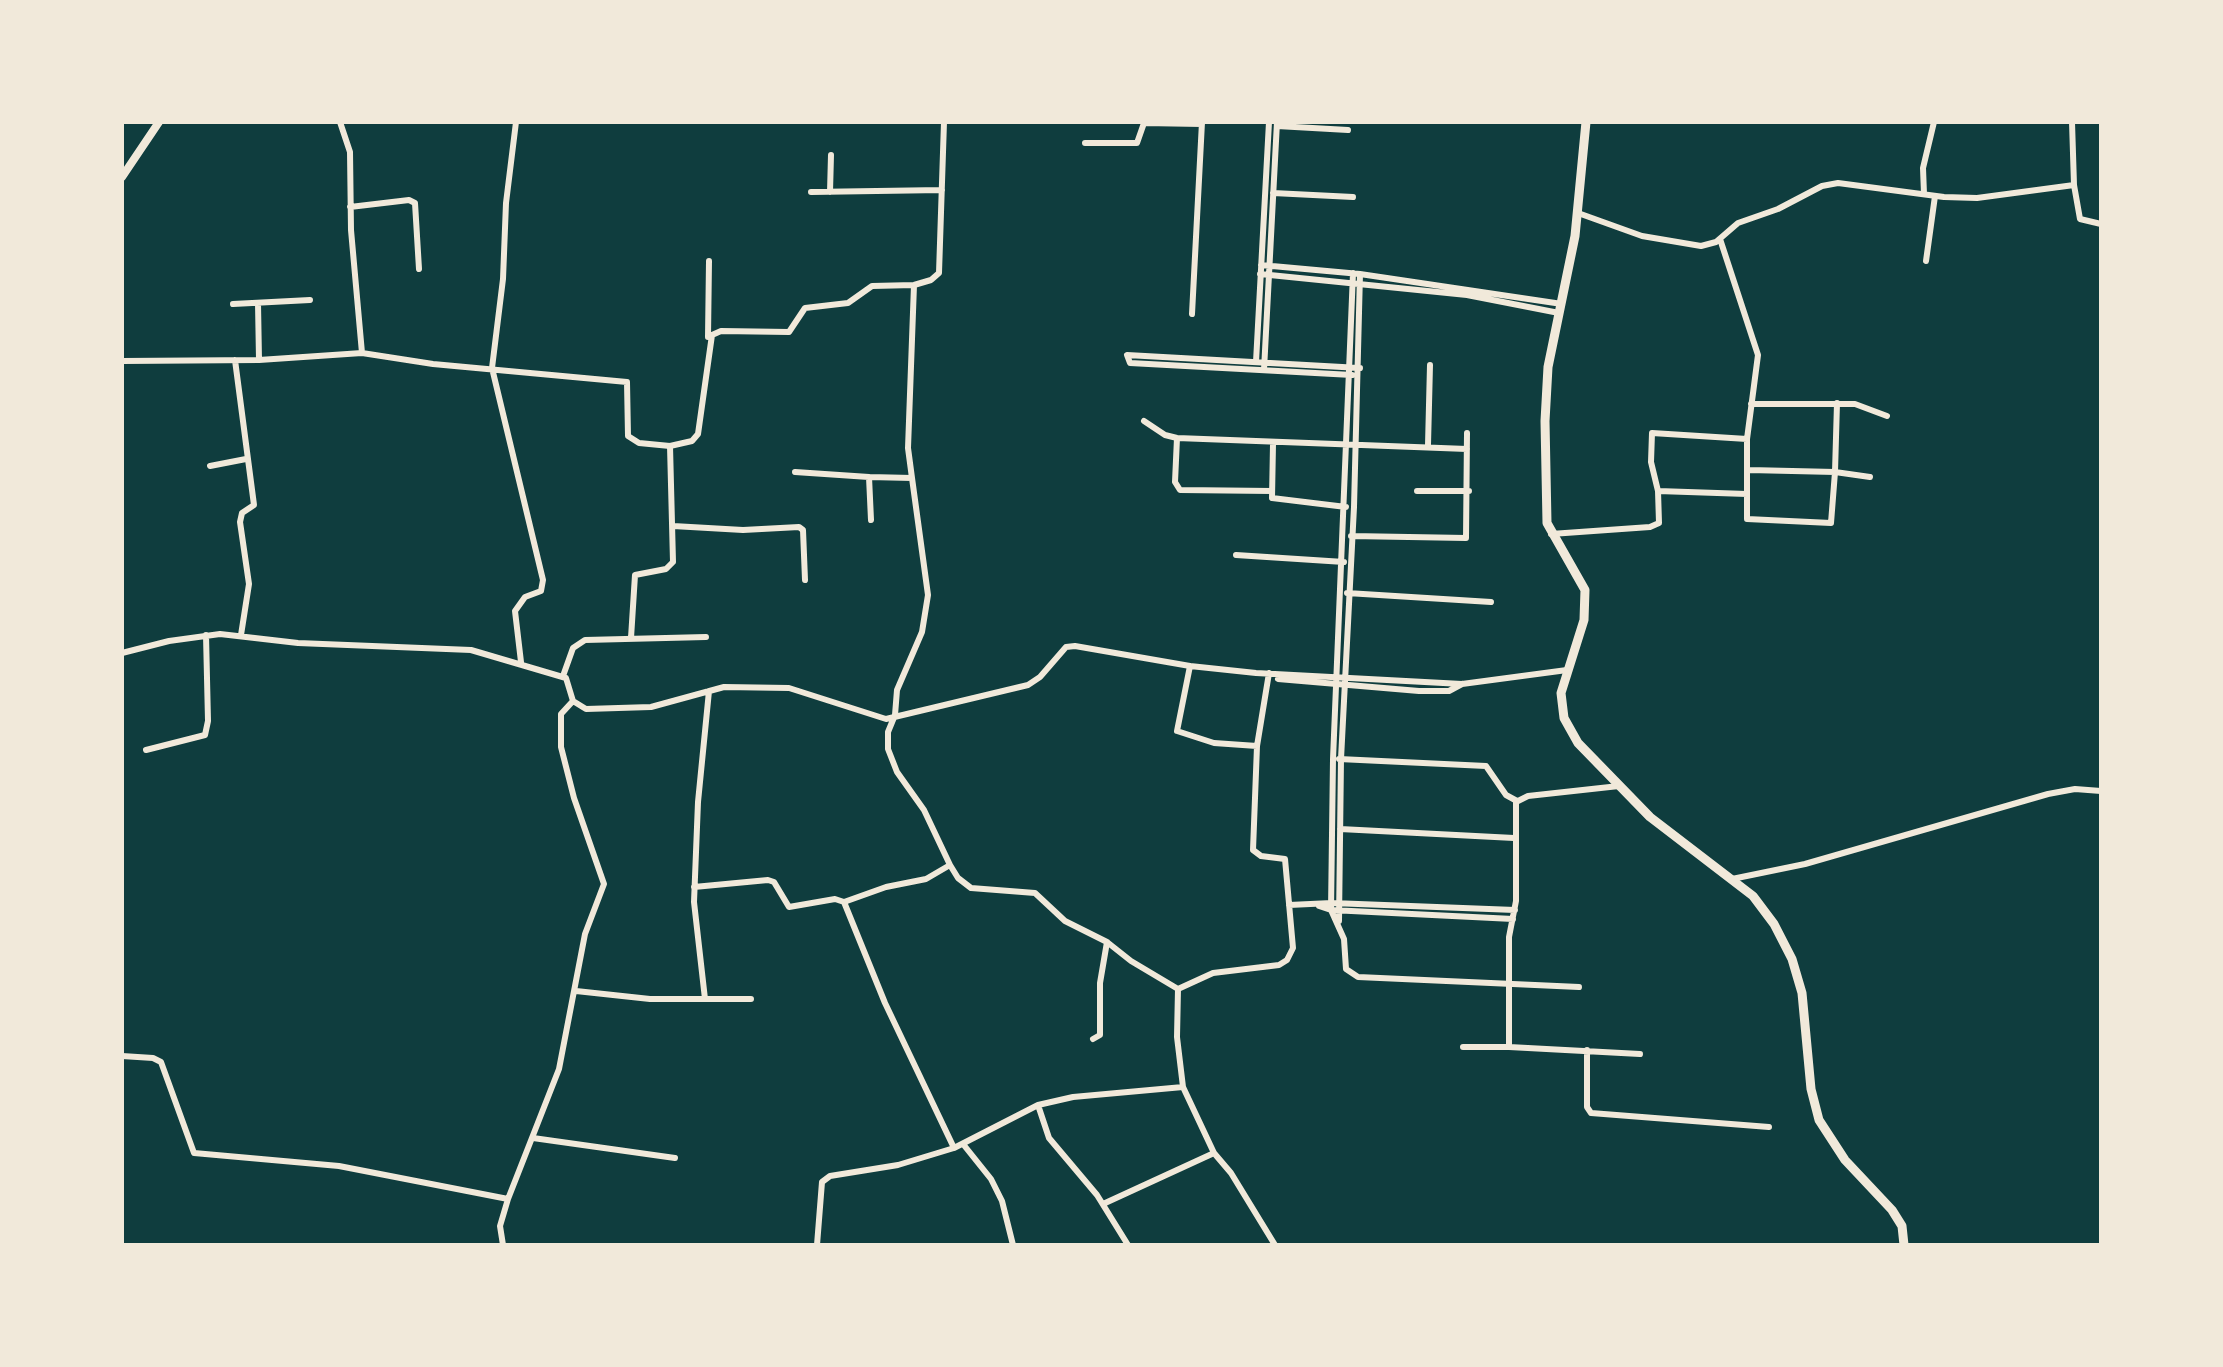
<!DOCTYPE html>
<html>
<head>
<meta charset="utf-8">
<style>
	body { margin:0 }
	#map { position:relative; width:2223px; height:1367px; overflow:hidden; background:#0f3d3e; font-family:Arial,sans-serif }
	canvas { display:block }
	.frame { position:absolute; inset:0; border:124px solid #f1e9da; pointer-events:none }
</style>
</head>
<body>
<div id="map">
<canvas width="2223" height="1367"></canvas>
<div class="frame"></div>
</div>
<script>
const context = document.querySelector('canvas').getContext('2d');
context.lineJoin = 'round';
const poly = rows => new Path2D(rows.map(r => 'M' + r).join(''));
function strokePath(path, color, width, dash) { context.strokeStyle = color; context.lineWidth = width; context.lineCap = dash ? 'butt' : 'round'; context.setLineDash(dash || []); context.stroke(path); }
const minor = poly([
	[516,122,506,203,503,279,492,368,543,580,541,591,525,597,515,611,521,662],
	[1277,126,1348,130],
	[1085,143,1137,143,1144,123,1202,124],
	[2074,185,2080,219,2101,224],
	[811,192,942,190],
	[830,192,831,155],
	[1273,193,1353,197],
	[1924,194,1923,168,1934,122],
	[350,207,409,200,415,203,419,269],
	[1578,213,1642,236,1701,246,1716,242,1738,223,1778,209,1822,186,1838,183,1944,197,1977,198,2074,185,2072,122],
	[1720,239,1758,355,1747,439,1747,519,1831,523,1835,472,1749,470],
	[1926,261,1935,196],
	[1261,265,1360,274,1562,304],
	[1353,273,1333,759,1331,910,1344,939,1346,969,1358,977,1579,987],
	[1260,274,1467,295,1559,313],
	[258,303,259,360],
	[233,304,310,300],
	[1192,314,1202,122],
	[708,337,709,261],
	[362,353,433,364,627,382,628,436,639,443,670,446],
	[235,360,254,505,242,513,240,522,249,584,241,635],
	[122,361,259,360,362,353,351,230,350,152,340,122],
	[1256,362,1269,122],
	[1264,370,1277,122],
	[1352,375,1130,363,1127,355,1360,368],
	[1837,403,1835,472,1870,477],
	[1751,404,1855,404,1887,416],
	[1144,421,1165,435,1177,438,1467,449],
	[1177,438,1175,482,1180,490,1272,491],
	[1273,444,1272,498,1346,507],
	[1428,445,1430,365],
	[210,466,246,459],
	[795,472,869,477],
	[912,478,908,448,914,285],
	[1417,491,1469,491],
	[1658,491,1651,462,1652,433,1747,439],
	[673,526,743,530,799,527,803,530,805,580],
	[1551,534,1650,527,1659,523,1658,491,1747,494],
	[1351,536,1466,538,1467,433],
	[1236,555,1344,562],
	[1347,593,1491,602],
	[631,638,635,575,666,569,673,562,670,446,692,441,698,434,712,335,721,331,789,332,805,308,848,303,872,286,914,285,931,280,939,273,944,122],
	[122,653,169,641,220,634,298,643,471,650,566,678,573,701,586,709,651,707,724,687,789,688,886,719,1028,685,1040,677,1066,647,1075,646,1190,666,1256,673,1462,684,1567,670],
	[1190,666,1177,731,1214,743,1257,746],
	[1269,673,1257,746,1253,850,1261,856,1285,859,1293,948,1287,960,1279,965,1213,973,1178,989,1177,1037,1183,1087,1214,1153,1231,1173,1275,1245],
	[1282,675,1278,679,1419,691,1449,691,1462,684],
	[563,676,573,648,585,640,706,637],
	[146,750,205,735,208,721,206,635],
	[1339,759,1486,766,1506,795,1517,801],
	[1619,786,1528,796,1516,802,1516,901,1509,937,1509,1047,1640,1054],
	[1340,829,1514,838],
	[950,865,958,878,971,888,1035,893,1065,921,1107,942,1131,961,1178,989],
	[1732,879,1805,864,2048,794,2075,789,2101,791],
	[694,887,768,880,774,882,789,907,835,899,844,902,885,1003,954,1148],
	[844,902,886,887,926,879,950,865,924,810,897,772,888,749,888,732,895,715,897,690,922,632,928,595,912,478,869,477,871,520],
	[1289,905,1332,903,1515,910],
	[1319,906,1331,910,1513,919],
	[1339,921,1341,759,1354,507,1360,274],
	[576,991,650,999,751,999],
	[705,999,694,902,698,802,709,691],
	[1093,1039,1100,1035,1100,983,1107,942],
	[1463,1047,1509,1047],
	[1587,1050,1587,1107,1591,1113,1769,1127],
	[122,1056,153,1058,161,1062,194,1153,339,1166,508,1199],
	[1038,1105,1049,1138,1097,1195,1128,1245],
	[533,1138,675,1158],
	[963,1144,991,1179,1002,1201,1013,1245],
	[1103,1204,1214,1153],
	[503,1245,500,1226,508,1199,559,1069,585,934,604,884,574,798,561,747,561,714,573,701],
	[817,1245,822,1182,830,1176,898,1165,954,1148,1038,1105,1073,1097,1183,1087]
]);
const tertiary = poly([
	[122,177,159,122]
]);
const secondary = poly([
	[1586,122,1575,236,1548,367,1545,421,1547,523,1585,590,1584,620,1561,693,1564,718,1578,743,1650,817,1753,896,1774,924,1792,959,1802,993,1811,1089,1819,1120,1845,1160,1892,1210,1902,1226,1904,1245]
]);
strokePath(minor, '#f1e9da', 6);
strokePath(tertiary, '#f1e9da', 8);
strokePath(secondary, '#f1e9da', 9);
</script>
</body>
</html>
